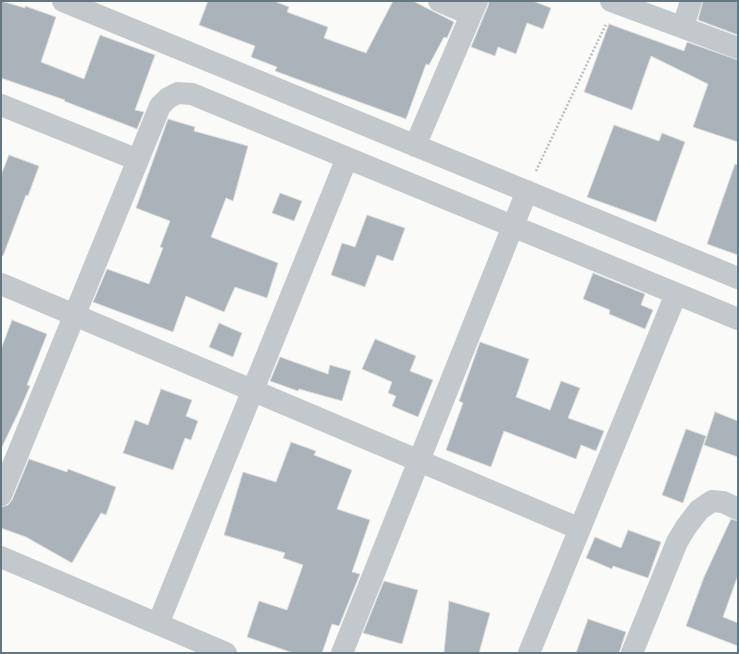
<!DOCTYPE html>
<html>
<head>
<meta charset="utf-8">
<style>
	body { margin:0 }
	#map { position:relative; width:739px; height:654px; overflow:hidden; background:#fafaf8; font-family:Quicksand,sans-serif }
	canvas { display:block }
	.frame { position:absolute; inset:0; border:2px solid #657683; pointer-events:none }
</style>
</head>
<body>
<div id="map">
<canvas width="739" height="654"></canvas>
<div class="frame"></div>
</div>
<script>
const context = document.querySelector('canvas').getContext('2d');
context.lineJoin = 'round';
function fill(path, color) { context.fillStyle = color; context.fill(path, 'evenodd'); }
const poly = rows => new Path2D(rows.map(r => 'M' + r).join(''));
function strokePath(path, color, width, dash) { context.strokeStyle = color; context.lineWidth = width; context.lineCap = dash ? 'butt' : 'round'; context.setLineDash(dash || []); context.stroke(path); }
const building = poly([
	[1,1,25,8,25,6,56,17,41,62,84,79,100,35,155,55,135,110,144,112,137,129,64,101,65,100,1,78,1,1],
	[208,1,274,1,289,7,287,12,328,27,324,38,366,53,393,1,413,1,454,22,447,38,444,37,429,65,426,64,406,119,275,71,277,67,251,57,255,46,199,25,208,1],
	[489,1,533,1,551,8,543,29,527,23,516,54,498,47,495,56,471,47,488,6,489,1],
	[703,1,738,1,738,35,698,20,703,1],
	[609,24,684,51,687,42,738,60,738,142,693,127,708,84,651,56,632,110,584,92,609,24],
	[168,119,195,127,194,131,248,146,233,201,226,198,211,237,278,263,267,298,235,287,224,312,186,296,173,332,93,302,107,269,149,284,163,248,160,247,170,221,136,208,168,119],
	[614,125,659,141,662,133,685,142,656,222,587,197,614,125],
	[9,155,39,166,28,196,26,195,3,256,1,255,1,175,9,155],
	[735,164,738,165,738,255,707,244,735,164],
	[280,193,302,201,294,221,272,213,280,193],
	[367,215,405,228,393,261,377,255,365,287,331,275,342,243,355,247,367,215],
	[593,273,645,294,641,305,653,310,645,329,609,314,610,310,583,299,593,273],
	[12,320,47,334,27,385,30,386,21,407,1,449,1,349,12,320],
	[219,323,242,333,233,357,209,347,219,323],
	[375,339,416,356,410,371,433,380,418,417,392,406,396,396,388,393,392,382,362,369,375,339],
	[480,342,529,359,516,397,550,410,561,381,580,388,568,418,604,431,596,451,581,445,576,459,504,431,491,467,446,450,463,403,459,401,480,342],
	[280,357,328,374,330,365,351,371,342,401,299,389,298,391,270,381,280,357],
	[161,389,192,400,186,416,198,421,191,440,185,438,173,470,123,453,135,420,148,425,161,389],
	[715,412,738,421,738,457,704,445,715,412],
	[686,429,706,436,683,503,662,495,686,429],
	[291,442,316,451,314,455,352,470,337,509,370,520,352,572,360,574,339,626,332,624,322,653,293,653,247,637,259,601,287,610,303,565,283,558,285,553,224,535,243,472,276,482,291,442],
	[29,459,67,472,68,469,116,487,106,515,101,513,72,563,26,537,1,528,1,507,8,505,12,500,29,459],
	[731,519,738,521,738,575,723,617,738,623,738,646,686,626,704,577,731,519],
	[628,530,661,542,648,578,613,566,612,569,586,558,595,537,621,548,628,530],
	[384,581,418,590,402,644,363,633,384,581],
	[449,601,490,613,479,653,444,653,449,601],
	[588,619,626,632,619,653,576,653,588,619]
]);
const path = poly([
	[536,171,606,24]
]);
const minor = poly([
	[63,1,738,278],
	[439,1,471,15],
	[611,1,738,48],
	[683,27,691,1],
	[1,105,138,160],
	[415,146,477,1],
	[1,284,580,529],
	[1,495,160,106,168,98,178,93,192,94,738,319],
	[1,557,226,653],
	[158,624,347,158],
	[342,653,527,191],
	[529,653,676,294],
	[632,653,677,542,686,527,699,510,712,501,723,502,738,509]
]);
fill(building, '#aab3b9');
strokePath(building, '#dcdcda', 1);
strokePath(path, '#bbbfc2', 2.5, [2, 2]);
strokePath(minor, '#c3c8cc', 22);
</script>
</body>
</html>
